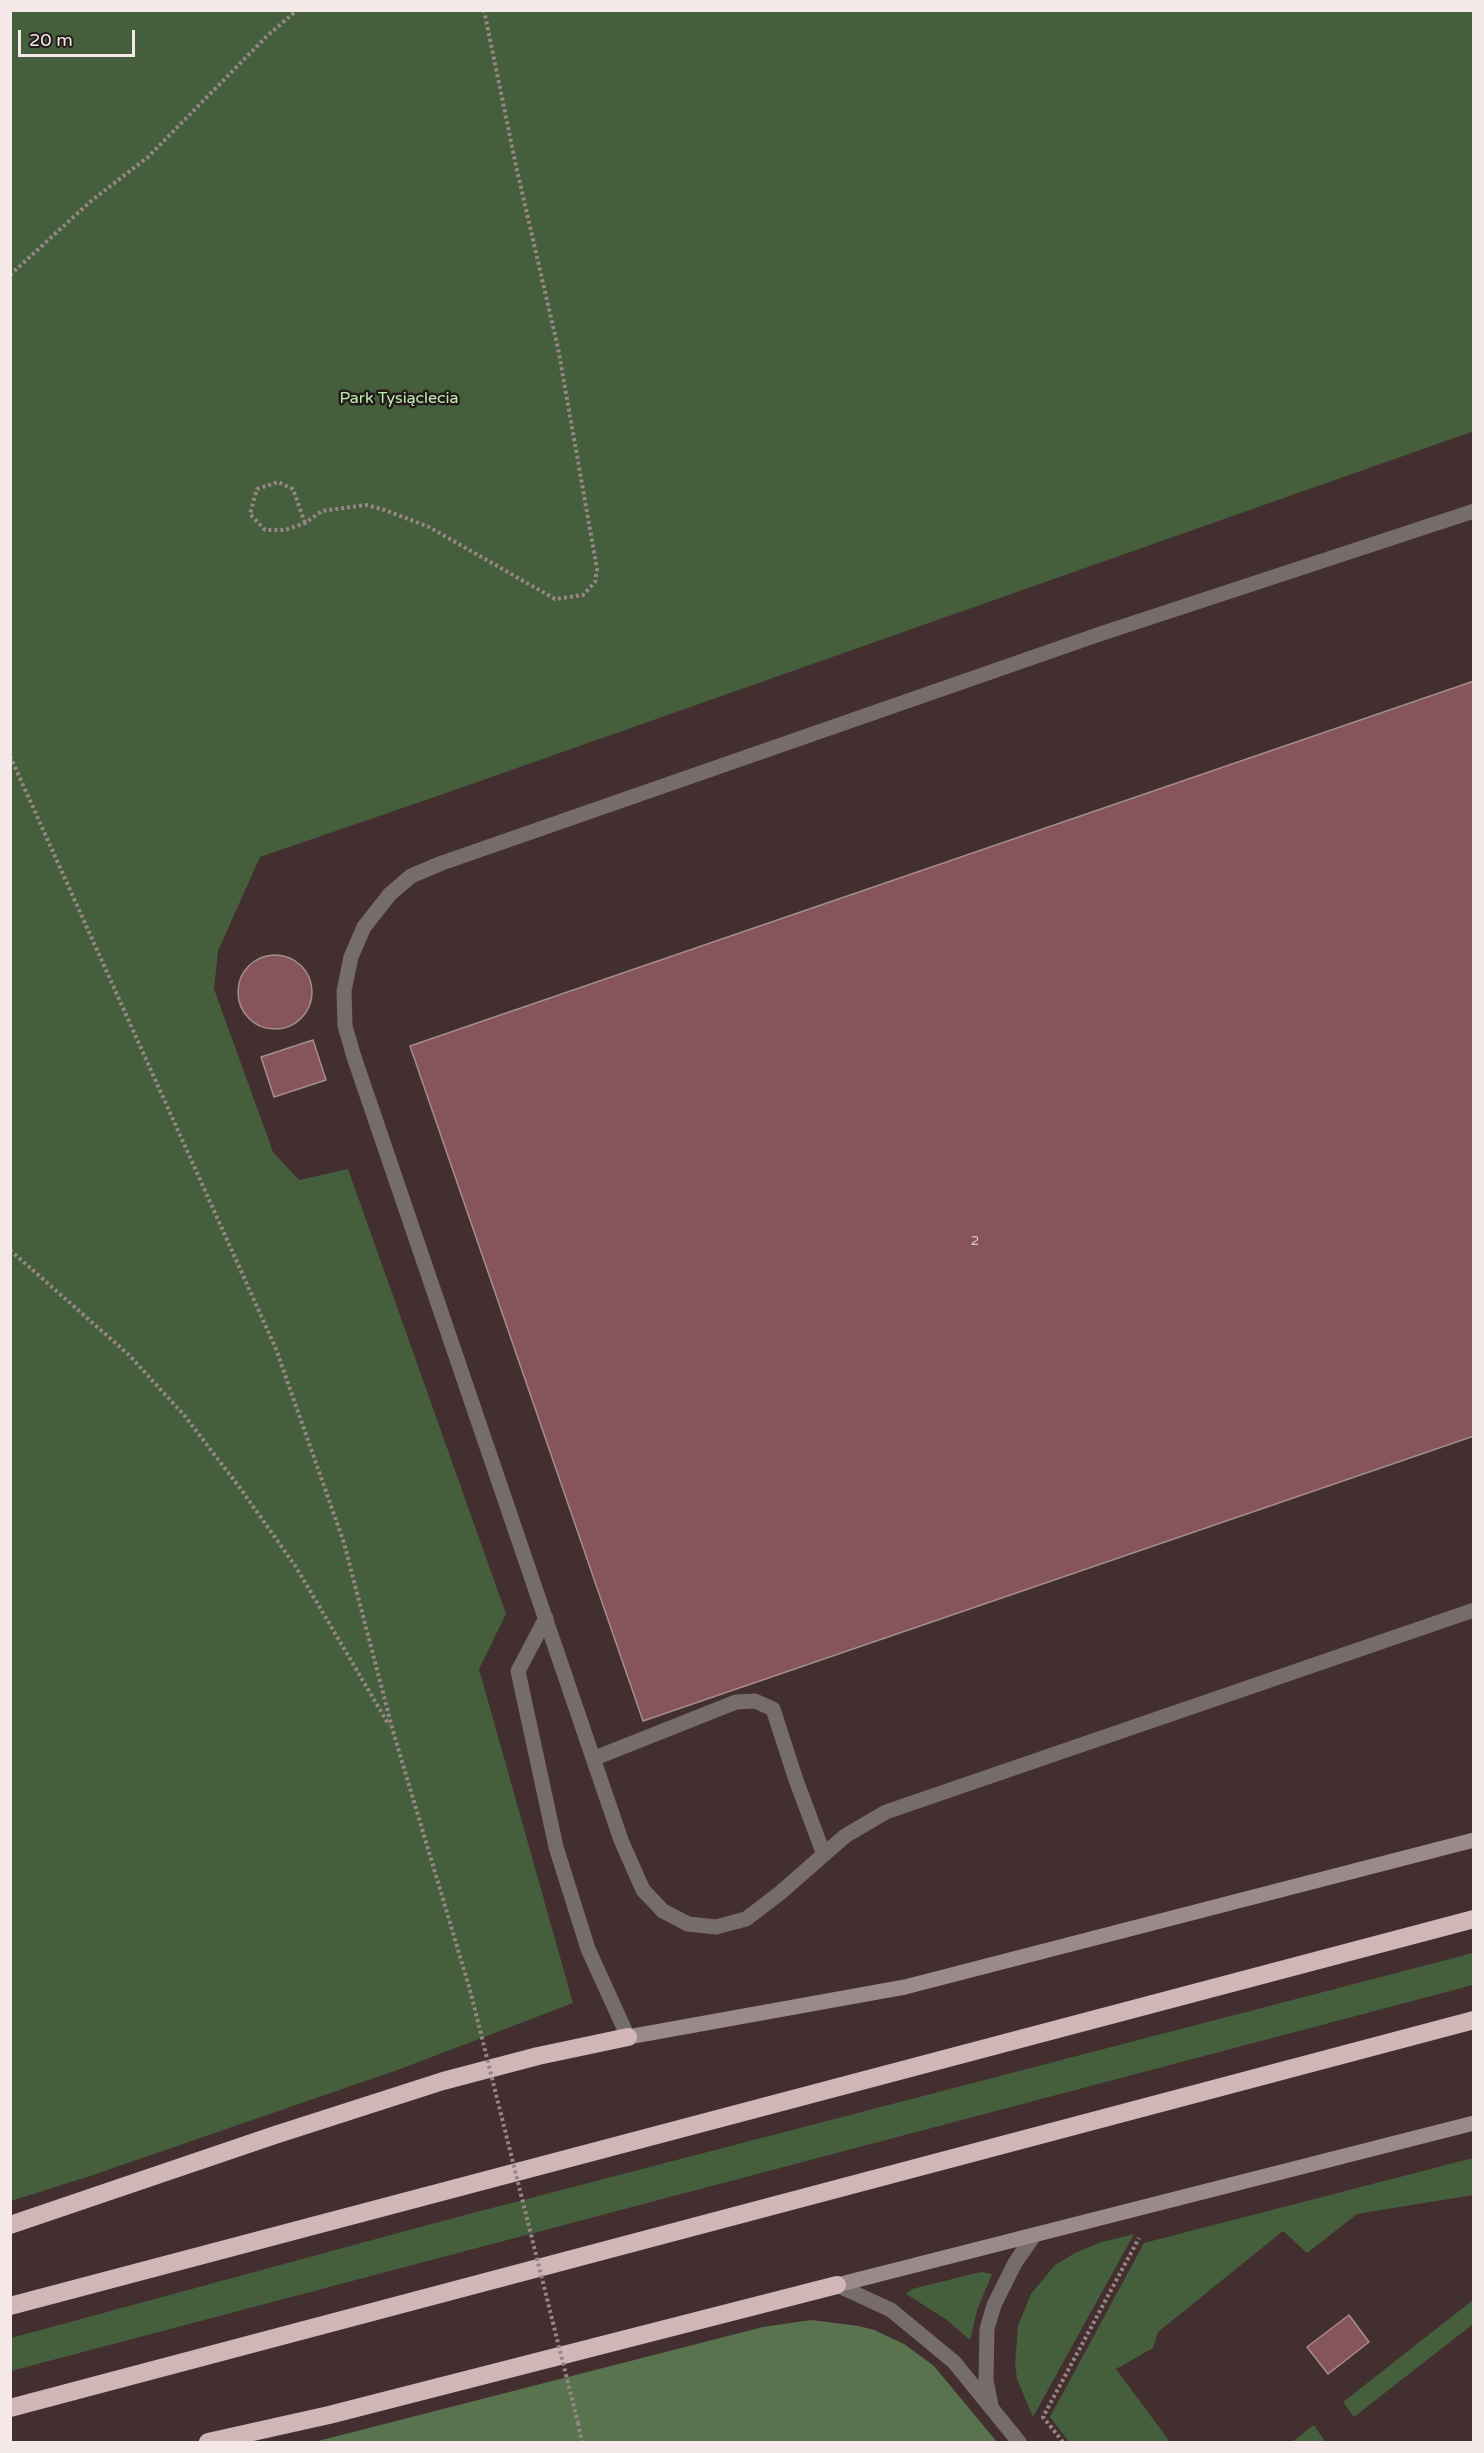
<!DOCTYPE html>
<html>
<head>
<meta charset="utf-8">
<style>
	body { margin:0 }
	#map { position:relative; width:1484px; height:2453px; overflow:hidden; background:#432f30; font-family:"Varela Round",sans-serif }
	canvas { display:block }
	.frame { position:absolute; inset:0; border:12px solid #f5e8e8; pointer-events:none }
	.scale { position:absolute; left:18px; top:30px; width:117px; height:27px; box-sizing:border-box; border:3px solid #f5e8e8; border-top:0; padding-left:8px; font-size:18px; line-height:21px; white-space:nowrap; color:#f5e8e8; -webkit-text-stroke:4px #231a1a; paint-order:stroke }
</style>
</head>
<body>
<div id="map">
<canvas width="1484" height="2453"></canvas>
<div class="frame"></div>
<div class="scale">20 m</div>
</div>
<script>
const context = document.querySelector('canvas').getContext('2d');
context.lineJoin = 'round';
function fill(path, color) { context.fillStyle = color; context.fill(path, 'evenodd'); }
const poly = rows => new Path2D(rows.map(r => 'M' + r).join(''));
function strokePath(path, color, width, dash) { context.strokeStyle = color; context.lineWidth = width; context.lineCap = dash ? 'butt' : 'round'; context.setLineDash(dash || []); context.stroke(path); }
function label(font, color, halo, rows, align = 'center') {
  context.font = font + ' "Varela Round",sans-serif'; context.lineWidth = 5; context.setLineDash([]); context.textBaseline = 'middle'; context.strokeStyle = halo; context.fillStyle = color; for (const [text, x, y, turn = 0] of rows) {
    context.save(); context.translate(x, y); context.rotate((+turn || 0) * Math.PI / 180); context.textAlign = isNaN(turn) ? turn : align; if (halo) context.strokeText(text, 0, 0); context.fillText(text, 0, 0); context.restore();
  }
}
const green = poly([
	[11,10,1473,11,1474,431,449,792,260,857,218,951,214,989,273,1152,299,1180,348,1169,506,1614,479,1669,573,2003,403,2068,93,2175,11,2201],
	[1473,1953,1473,1985,11,2371,11,2338,446,2220],
	[1473,2158,1473,2195,1357,2214,1307,2253,1283,2231,1158,2332,1153,2348,1116,2369,1170,2442,1069,2442,1050,2417,1144,2243],
	[1134,2234,1033,2417,1017,2379,1015,2364,1018,2326,1031,2294,1055,2265,1075,2253,1102,2242],
	[981,2272,992,2274,977,2310,970,2340,947,2320,906,2294,912,2289],
	[1473,2300,1473,2324,1354,2417,1343,2402],
	[1314,2425,1324,2440,1321,2442,1292,2442]
]);
const forest = poly([
	[811,2320,859,2326,874,2330,904,2344,934,2366,997,2442,314,2442,763,2327]
]);
const building = poly([
	[1474,681,1474,1436,643,1721,410,1046,1474,681],
	'238 992a37 37 0 1 1 74 0a37 37 0 1 1-74 0Z',
	[313,1040,326,1080,274,1097,261,1057,313,1040],
	[1349,2315,1369,2342,1328,2374,1307,2347,1349,2315]
]);
const path = poly([
	[10,275,91,201,148,157,267,36,297,10],
	[305,523,293,489,278,482,257,489,250,514,265,530,285,530,305,523,322,511,366,505,385,510,429,527,555,599,583,595,595,582,597,569,558,348,516,166,484,10],
	[10,756,276,1349,344,1543,393,1731,470,1990],
	[10,1250,129,1355,184,1415,240,1488,296,1567,389,1725],
	[578,2423,582,2442],
	[1063,2442,1043,2417,1139,2238]
]);
const lane = poly([
	[1474,511,1100,634,442,863,411,876,390,894,364,927,351,957,344,991,345,1026,354,1057,621,1840,643,1890,663,1911,688,1924,716,1927,746,1919,780,1893,845,1836,886,1812,1474,1610],
	[546,1618,518,1671,556,1847,588,1949,628,2037],
	[595,1758,736,1702,755,1701,773,1709,796,1780,824,1855]
]);
const street = poly([
	[837,2285,891,2310,954,2362,1019,2442],
	[991,2406,986,2380,987,2329,994,2305,1015,2263,1033,2237]
]);
const secondary = poly([
	[628,2037,905,1987,1474,1840],
	[837,2285,1474,2123]
]);
const highway = poly([
	[10,2225,275,2135,443,2081,538,2056,628,2037],
	[10,2306,1474,1919],
	[10,2408,1474,2020],
	[208,2442,329,2415,837,2285]
]);
const pathBridge = poly([
	[470,1990,578,2423]
]);
const numberNames = [
	["2",975,1241]
];
const parkNames = [
	["Park Tysiąclecia",399,399]
];
fill(green, '#455f3c');
fill(forest, '#58734e');
fill(building, '#865559');
strokePath(building, '#a58d8e', 1.5);
strokePath(path, '#968686', 4, [3, 3]);
strokePath(lane, '#766c6c', 15);
strokePath(street, '#766c6c', 15);
strokePath(secondary, '#9a8a8b', 15);
strokePath(highway, '#d0b6b7', 18);
strokePath(pathBridge, '#968686', 4, [3, 3]);
label('14px', '#d9c3c4', null, numberNames);
label('16px', '#beecae', '#231a1a', parkNames);
</script>
</body>
</html>
